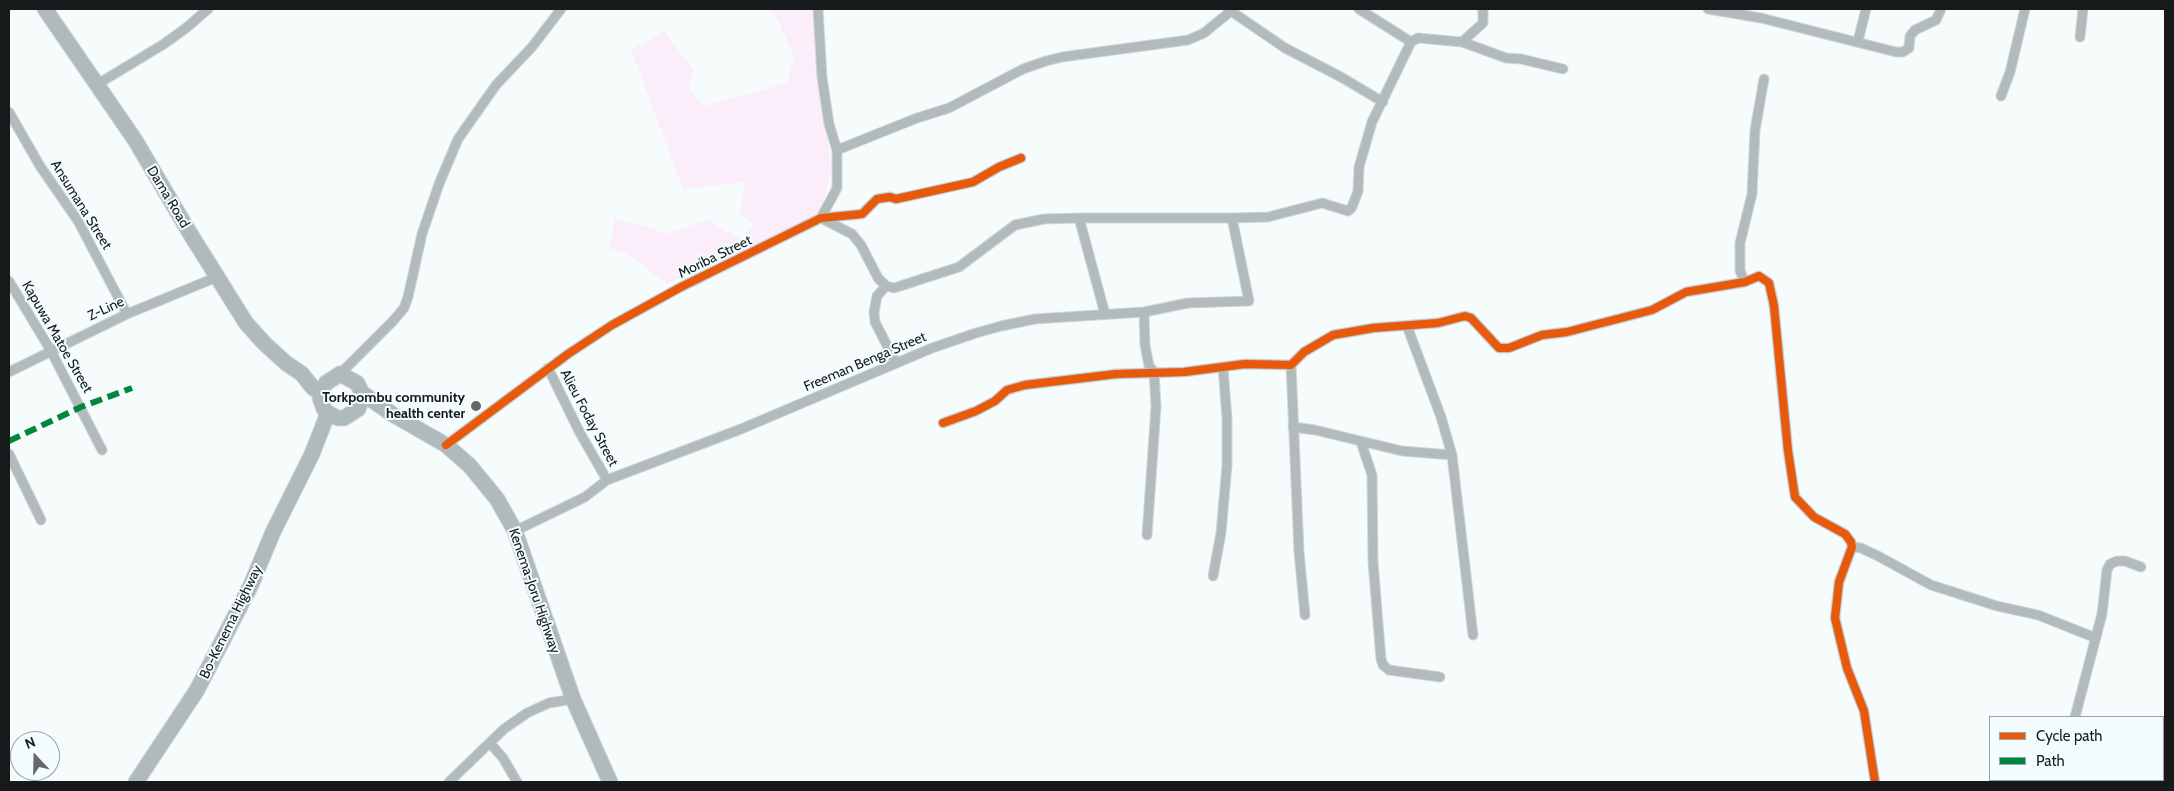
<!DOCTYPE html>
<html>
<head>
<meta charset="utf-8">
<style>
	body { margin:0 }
	#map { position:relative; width:2174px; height:791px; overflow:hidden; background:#f6fbfc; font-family:Cabin,sans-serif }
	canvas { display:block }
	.frame { position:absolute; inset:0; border:10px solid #171a1b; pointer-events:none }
	.legend { position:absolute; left:1989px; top:716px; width:175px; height:65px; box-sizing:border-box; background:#f3fdff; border:1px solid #9ba2a4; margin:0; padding:6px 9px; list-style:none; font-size:15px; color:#171a1b }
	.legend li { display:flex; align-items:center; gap:10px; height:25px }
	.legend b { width:25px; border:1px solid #9ba2a4 }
	.north { position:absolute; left:10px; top:731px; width:50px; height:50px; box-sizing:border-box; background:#f3fdff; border:1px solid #9ba2a4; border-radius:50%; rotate:339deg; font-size:14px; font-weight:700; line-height:20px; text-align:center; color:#171a1b }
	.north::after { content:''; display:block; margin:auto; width:18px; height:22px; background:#65696a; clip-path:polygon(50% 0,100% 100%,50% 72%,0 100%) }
</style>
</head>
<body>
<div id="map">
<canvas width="2174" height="791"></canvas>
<div class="frame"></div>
<ul class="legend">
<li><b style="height:6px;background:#e8590c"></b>Cycle path</li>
<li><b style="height:6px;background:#00873e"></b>Path</li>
</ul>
<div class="north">N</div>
</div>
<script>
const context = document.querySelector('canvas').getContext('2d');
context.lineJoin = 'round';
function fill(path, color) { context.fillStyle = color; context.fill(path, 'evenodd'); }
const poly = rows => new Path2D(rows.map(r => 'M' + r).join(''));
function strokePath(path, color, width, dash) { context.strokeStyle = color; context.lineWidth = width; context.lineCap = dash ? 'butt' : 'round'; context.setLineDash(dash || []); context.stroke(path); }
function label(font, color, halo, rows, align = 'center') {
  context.font = font + ' Cabin,sans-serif'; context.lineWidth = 4; context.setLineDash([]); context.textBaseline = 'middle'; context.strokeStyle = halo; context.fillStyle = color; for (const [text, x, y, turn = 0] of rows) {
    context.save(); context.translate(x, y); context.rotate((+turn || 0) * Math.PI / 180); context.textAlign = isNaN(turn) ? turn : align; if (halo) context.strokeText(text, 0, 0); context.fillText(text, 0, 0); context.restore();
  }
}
const green = poly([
	[766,9,815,9,831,172,821,214,667,284,627,253,609,248,615,219,648,227,665,234,707,220,742,240,753,223,740,213,745,182,683,189,631,50,665,31,694,72,688,88,704,106,787,83,794,56,776,16]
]);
const minor = poly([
	[818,9,822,77,829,124,837,150,837,188,821,218],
	[1228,9,1285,48,1341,77,1383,102],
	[1359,9,1411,42,1418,38,1462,42,1506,58,1521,59,1563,69],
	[1708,9,1761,18,1896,52,1903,52,1909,48,1910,36,1915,30,1936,20,1941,9],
	[2080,37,2083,9],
	[1858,41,1866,9],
	[1462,42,1483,23,1483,9],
	[96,85,164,44,186,28,208,9],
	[2001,96,2010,72,2025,9],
	[9,112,40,166,78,221,127,314],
	[837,150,917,118,949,108,1023,69,1046,61,1062,57,1188,40,1204,33,1231,11],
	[1079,218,1105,314],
	[1232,218,1268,217,1322,203,1348,211,1352,207,1358,191,1359,167,1372,122,1411,42],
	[9,281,51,351,102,450],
	[1745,282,1740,271,1740,243,1752,194,1755,130,1764,79],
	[886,286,877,296,874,312,875,322,896,363],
	[1144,312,1145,345,1149,366,1154,372,1156,407,1147,535],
	[1407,326,1441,417,1452,455,1473,635],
	[1291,365,1299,552,1305,615],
	[548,368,580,433,607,480],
	[9,372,127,314,217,277],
	[340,374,393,321,404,308,408,297,422,234,439,184,458,139,496,85,532,47,561,9],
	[943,423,976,411,995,401,1007,390,1025,385,1116,374,1184,372,1245,364,1291,365,1304,352,1333,335,1373,328,1438,323,1465,316,1471,318,1499,348,1509,348,1542,335,1567,332,1652,310,1686,292,1745,282,1759,276,1769,283,1774,306,1788,451,1795,497,1814,517,1845,534,1851,542,1852,547,1839,582,1835,618,1847,668,1864,711,1875,782],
	[1293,427,1315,430,1402,451,1452,455],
	[1361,442,1372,475,1373,562,1381,659,1383,665,1389,670,1440,677],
	[446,445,568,354,612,325,681,287,821,218,862,214,877,199,890,197,896,199,973,182,999,167,1021,158],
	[9,454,41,520],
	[515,531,585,497,607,480,741,429,932,348,976,333,1001,326,1035,319,1144,312,1188,303,1249,301,1232,218,1079,218,1044,219,1015,225,959,267,894,288,886,286,878,278,861,245,852,234,821,218],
	[1852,547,1861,548,1878,556,1931,585,1997,606,2038,615,2096,638],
	[1213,576,1221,533,1227,465,1227,419,1223,367],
	[2075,717,2102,614,2107,570,2110,564,2117,561,2125,561,2141,567],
	[490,743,503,758,517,782],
	[449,782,504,729,527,713,549,703,573,699],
	[2059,782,2060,780]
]);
const trunk = poly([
	[45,9,135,140,191,235,246,323,265,344,286,363,302,374,313,388,321,393],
	[340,374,357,383,362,393,362,399,358,409,344,418,338,418,328,413,324,409,320,398,321,393,326,383,340,374],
	[362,393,392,414,446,445,470,466,497,499,515,531,573,699,610,782],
	[136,782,197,690,251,585,273,532,312,454,328,413]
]);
const quiet = poly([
	[9,441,81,407,132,388]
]);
const cycleway = poly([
	[943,423,976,411,995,401,1007,390,1025,385,1116,374,1184,372,1245,364,1291,365,1304,352,1333,335,1373,328,1438,323,1465,316,1471,318,1499,348,1509,348,1542,335,1567,332,1652,310,1686,292,1745,282,1759,276,1769,283,1774,306,1788,451,1795,497,1814,517,1845,534,1851,542,1852,547,1839,582,1835,618,1847,668,1864,711,1875,782],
	[446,445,568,354,612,325,681,287,821,218,862,214,877,199,890,197,896,199,973,182,999,167,1021,158]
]);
const markers = [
	[476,406,6,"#65696a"]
];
const streetNames = [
	["Dama Road",168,197,59],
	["Ansumana Street",81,205,58],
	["Moriba Street",715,257,-26],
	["Z-Line",106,309,-25],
	["Kapuwa Matoe Street",57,337,60],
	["Freeman Benga Street",865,362,-23],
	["Alieu Foday Street",589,418,62],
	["Kenema-Joru Highway",534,591,71],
	["Bo-Kenema Highway",231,622,-64]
];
const poiNames = [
	["Torkpombu community",465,398],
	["health center",465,414]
];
fill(green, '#fbedf9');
strokePath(minor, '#d3d6d7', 11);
strokePath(trunk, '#d3d6d7', 17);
strokePath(minor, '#b1bbbc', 9);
strokePath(trunk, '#aebabc', 15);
strokePath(quiet, '#00873e', 6, [12, 6]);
strokePath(cycleway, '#e8590c', 8);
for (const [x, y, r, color] of markers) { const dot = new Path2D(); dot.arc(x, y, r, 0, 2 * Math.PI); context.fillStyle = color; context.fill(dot); strokePath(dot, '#f3fdff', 2); }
label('14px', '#171a1b', '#f3fdff', streetNames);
label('bold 14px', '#171a1b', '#f3fdff', poiNames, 'right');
</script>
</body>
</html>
